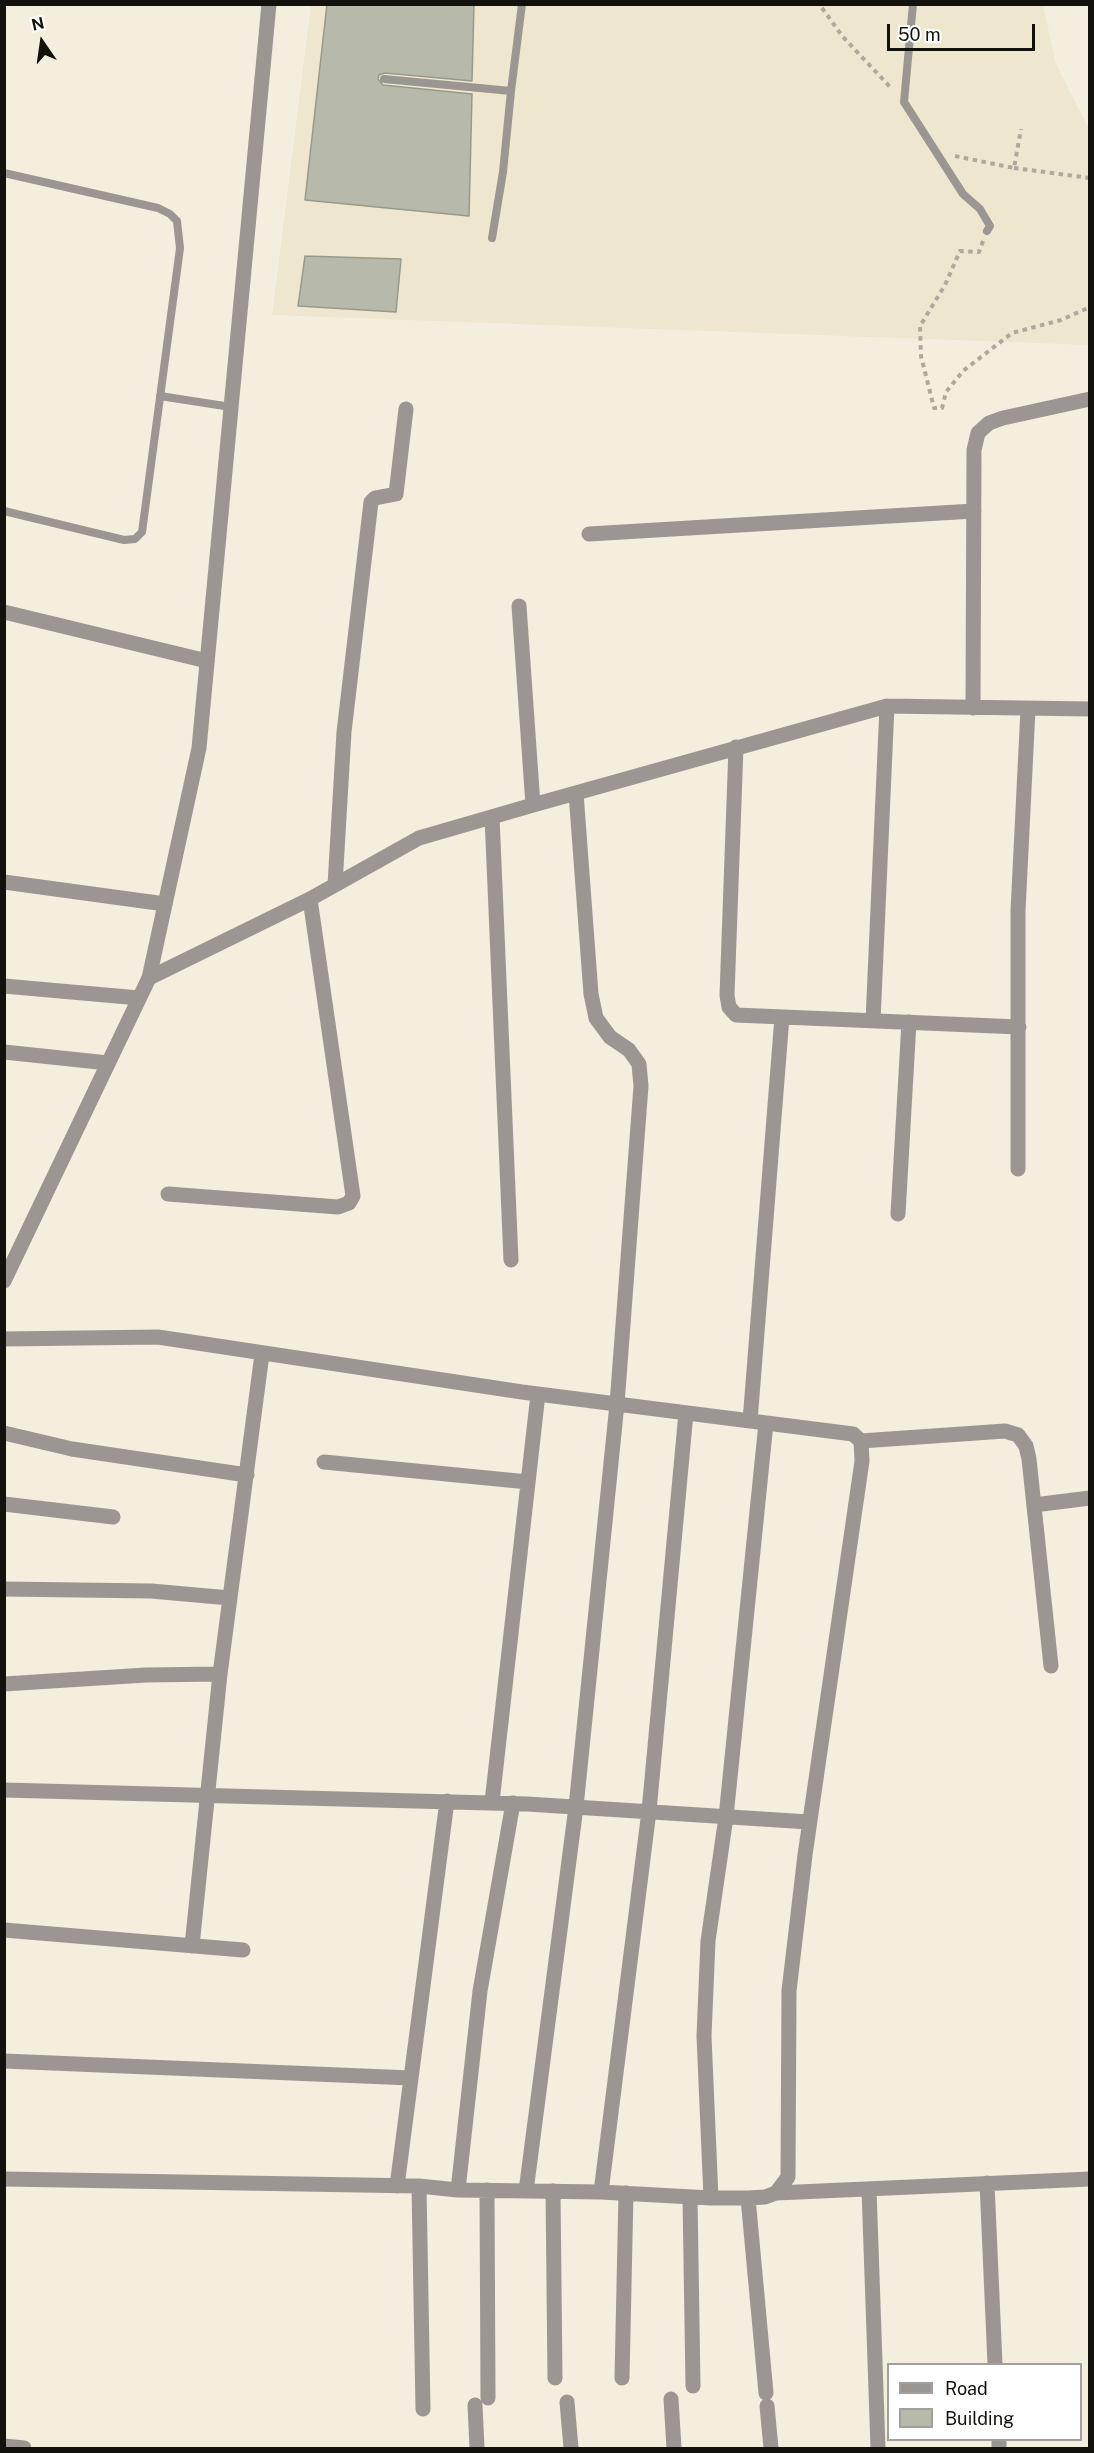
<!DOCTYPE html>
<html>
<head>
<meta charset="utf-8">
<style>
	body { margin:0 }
	#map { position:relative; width:1094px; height:2453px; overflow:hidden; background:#f4eedf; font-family:"Public Sans",sans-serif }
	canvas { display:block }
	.frame { position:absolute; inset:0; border:6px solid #13110c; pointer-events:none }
	.legend { position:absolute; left:887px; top:2363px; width:195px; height:78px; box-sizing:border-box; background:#fff; border:2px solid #a1a09e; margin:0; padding:8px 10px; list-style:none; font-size:18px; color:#13110c }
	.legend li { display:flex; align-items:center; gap:12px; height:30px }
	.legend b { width:30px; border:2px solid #a1a09e }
	.north { position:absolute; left:12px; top:12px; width:60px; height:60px; -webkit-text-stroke:4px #fff; paint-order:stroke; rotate:347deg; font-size:16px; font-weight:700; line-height:24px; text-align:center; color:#13110c }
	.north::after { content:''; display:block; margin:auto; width:21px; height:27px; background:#13110c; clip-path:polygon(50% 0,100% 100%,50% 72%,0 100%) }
	.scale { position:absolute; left:887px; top:24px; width:148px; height:27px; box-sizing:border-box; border:3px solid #13110c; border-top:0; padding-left:8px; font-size:18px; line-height:21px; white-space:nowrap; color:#13110c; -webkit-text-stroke:4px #fff; paint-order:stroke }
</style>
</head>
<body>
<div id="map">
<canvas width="1094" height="2453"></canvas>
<div class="frame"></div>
<ul class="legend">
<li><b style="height:8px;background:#9b9691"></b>Road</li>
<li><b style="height:16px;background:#b7baab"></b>Building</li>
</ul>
<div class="north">N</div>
<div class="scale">50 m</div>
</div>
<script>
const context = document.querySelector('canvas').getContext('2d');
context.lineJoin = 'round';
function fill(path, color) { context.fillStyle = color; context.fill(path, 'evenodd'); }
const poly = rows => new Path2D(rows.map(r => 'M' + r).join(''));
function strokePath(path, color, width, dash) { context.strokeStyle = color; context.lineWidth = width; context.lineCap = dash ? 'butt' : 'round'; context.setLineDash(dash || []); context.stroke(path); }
const built = poly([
	[311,5,1043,5,1056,64,1089,129,1089,345,272,315]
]);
const building = poly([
	[327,4,474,4,472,81,385,73,379,75,378,79,383,85,472,94,469,216,305,200,327,4],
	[305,256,401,259,396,312,298,306,305,256]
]);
const path = poly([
	[822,8,843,37,892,89],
	[955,156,1014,168,1021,129],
	[1014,168,1090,178],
	[983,241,979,252,960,251,945,285,920,326,921,356,934,408,942,408,946,392,963,371,1012,333,1061,320,1090,307]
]);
const service = poly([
	[913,4,904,102,963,194,980,209,990,226,987,231],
	[384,79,511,91,522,4],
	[4,173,158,208,170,214,177,221,180,248,142,532,135,539,124,540,4,511],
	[492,238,503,172,511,91],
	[160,396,231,407]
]);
const minor = poly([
	[589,534,974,511],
	[519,606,533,805],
	[4,612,207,661],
	[973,708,974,450,978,433,989,423,1003,418,1090,399],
	[736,747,727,995,729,1007,736,1015,1019,1027],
	[492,817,511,1260],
	[4,882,165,904],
	[335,885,344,732,371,502,375,498,396,494,406,409],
	[149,978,310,899,419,838,533,805,887,706,1090,709],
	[4,986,139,998],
	[873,1021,887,706],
	[4,1052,108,1063],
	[1018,1169,1018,911,1028,709],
	[168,1194,338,1207,349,1203,353,1196,310,899],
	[898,1214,909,1022],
	[4,1339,158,1337,522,1392,853,1434,861,1441,862,1461,805,1855,789,1991,788,2177,776,2193,765,2197,748,2198,711,2198,601,2192,458,2190,419,2186,4,2179],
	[750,1421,782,1017],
	[4,1433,72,1449,247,1475],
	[861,1441,1005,1431,1018,1435,1026,1446,1029,1459,1051,1666],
	[324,1462,528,1482],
	[4,1504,113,1517],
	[1034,1505,1090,1498],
	[4,1589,151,1591,230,1598],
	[4,1684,146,1675,220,1674],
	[4,1790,527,1804,809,1822],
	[492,1802,538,1394],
	[4,1930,243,1950],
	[192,1946,220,1674,262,1354],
	[4,2061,411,2078],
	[987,2183,995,2364],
	[397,2186,447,1801],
	[419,2186,423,2409],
	[869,2189,878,2448],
	[458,2190,480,1991,513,1803],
	[487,2190,488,2398],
	[526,2191,576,1807,617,1404,641,1086,639,1064,629,1050,610,1037,596,1018,591,994,576,793],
	[553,2191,555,2378],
	[601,2192,649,1811,686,1413],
	[776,2193,1090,2179],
	[690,2197,693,2386],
	[711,2198,704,2036,708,1941,726,1817,766,1423],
	[748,2198,766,2393],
	[622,2378,626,2193],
	[671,2399,674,2448],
	[567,2402,571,2448],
	[475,2405,477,2448],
	[767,2406,771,2448],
	[999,2440,999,2448],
	[4,2446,24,2448]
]);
const tertiary = poly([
	[4,1281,149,978,199,748,269,4]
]);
fill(built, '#efe6cf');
fill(building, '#b7baab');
strokePath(building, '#979a8b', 1.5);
strokePath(path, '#aea99d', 4, [4.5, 4.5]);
strokePath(service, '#9b9691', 8);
strokePath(minor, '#9b9691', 15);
strokePath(tertiary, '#9b9691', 15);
</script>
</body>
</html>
